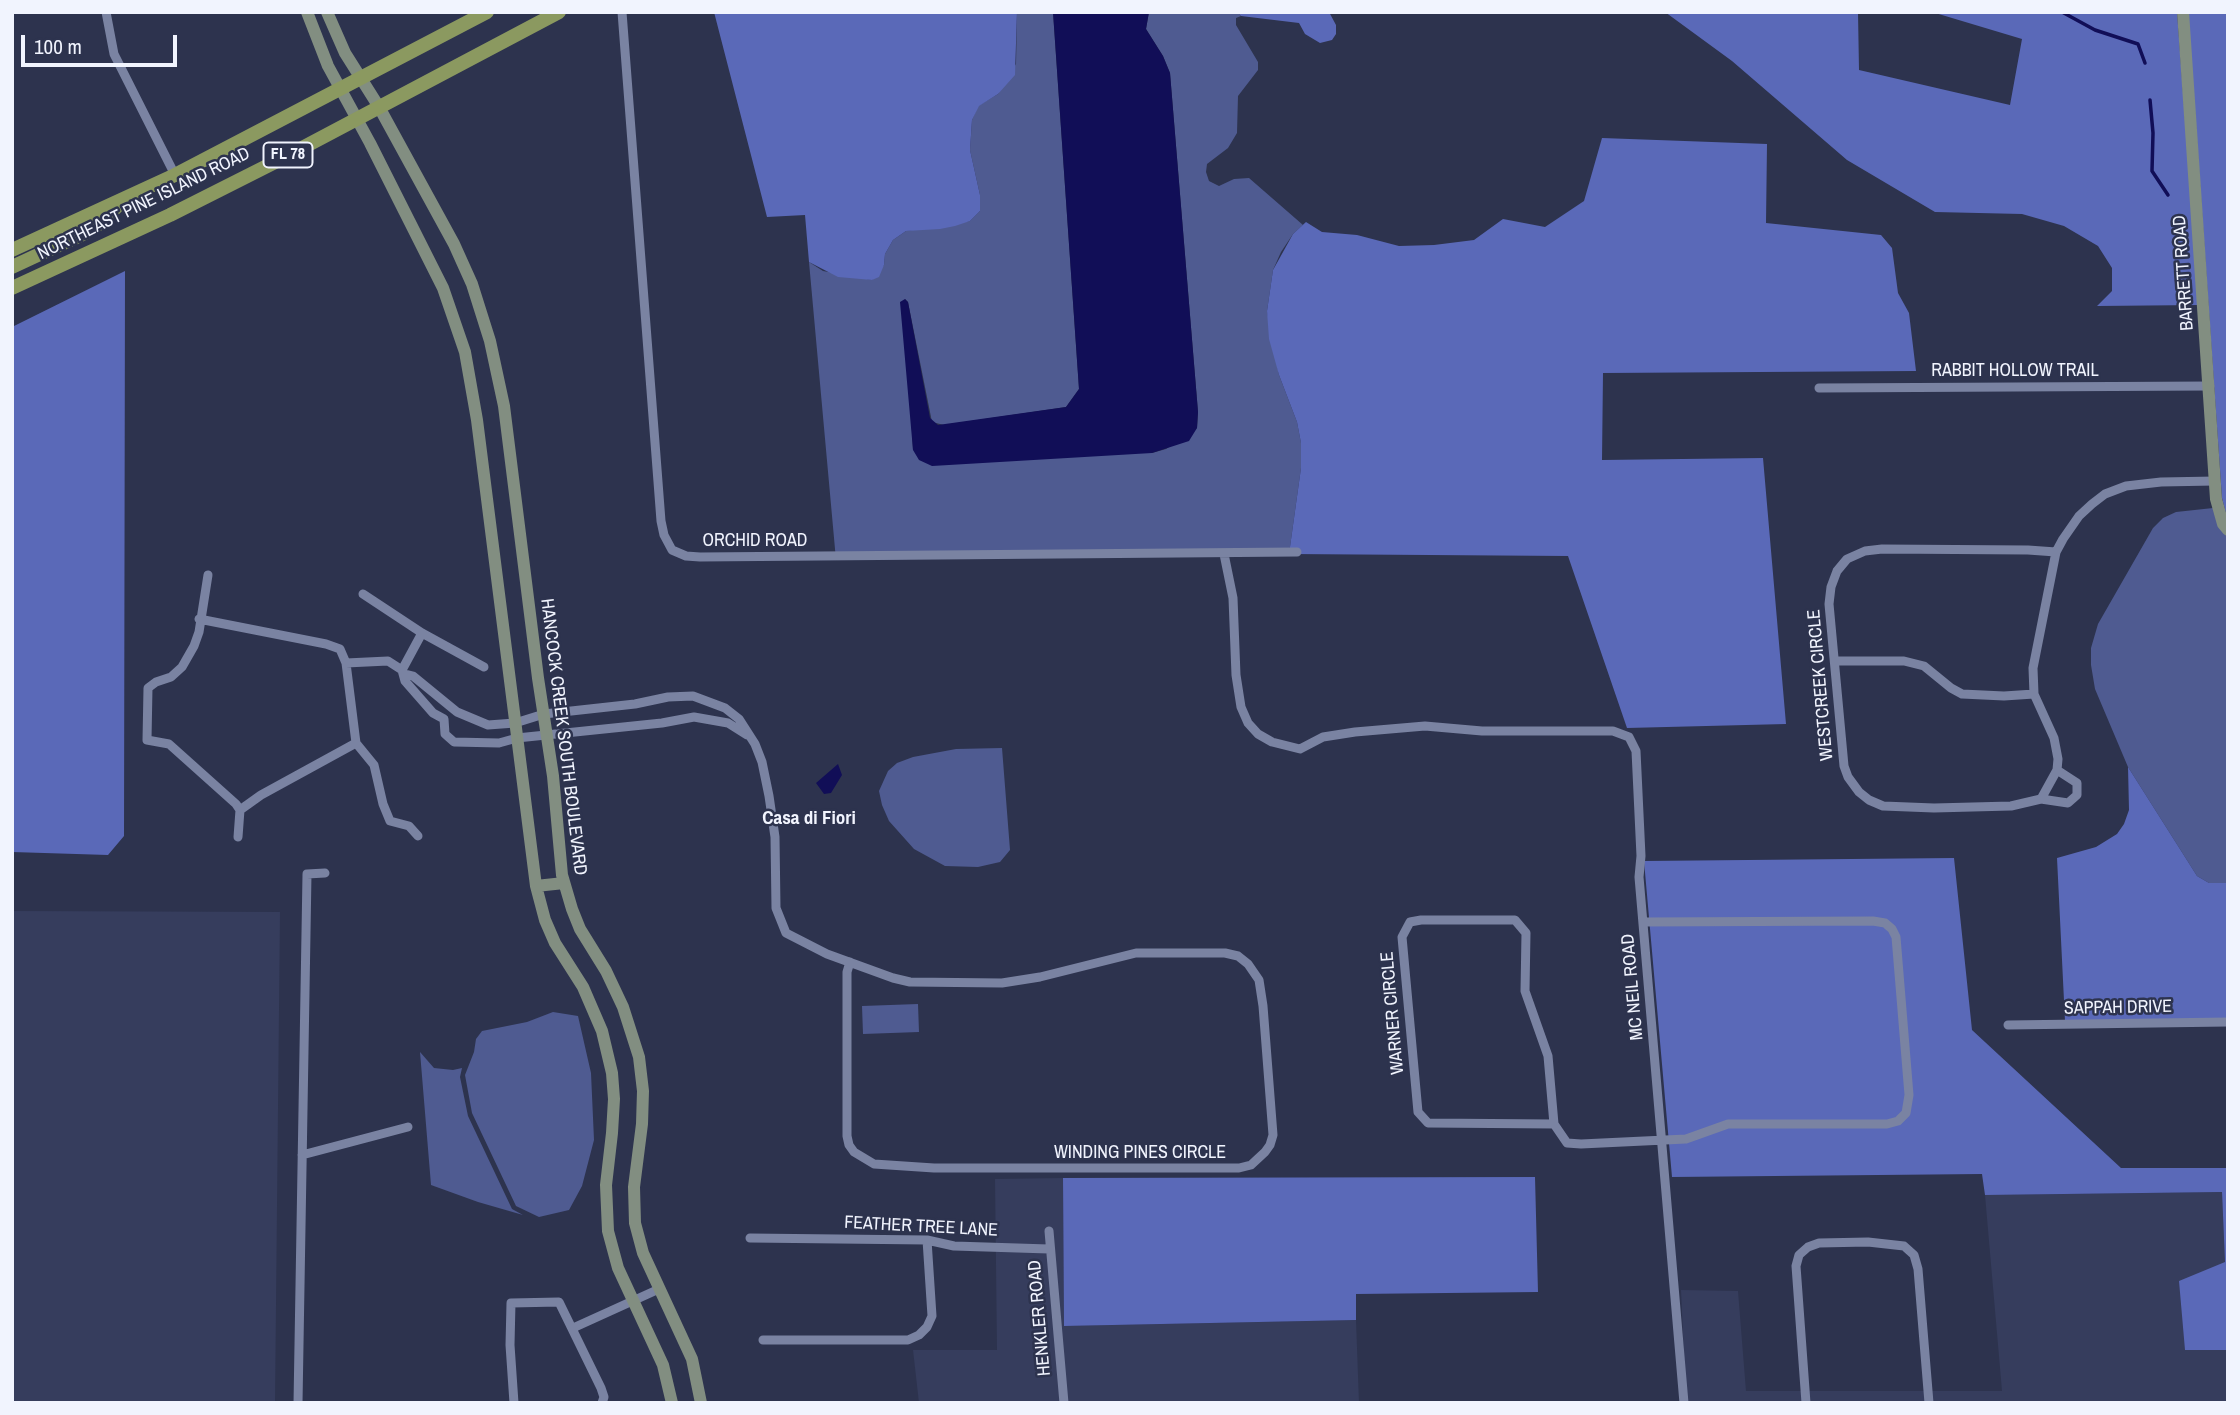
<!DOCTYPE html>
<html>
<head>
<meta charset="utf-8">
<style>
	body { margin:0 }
	#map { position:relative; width:2240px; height:1415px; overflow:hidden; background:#2d334e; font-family:"Archivo Narrow",sans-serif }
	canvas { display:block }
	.frame { position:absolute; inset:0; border:14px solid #f1f4fe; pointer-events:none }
	.scale { position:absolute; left:21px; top:35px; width:156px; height:32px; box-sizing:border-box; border:4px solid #f1f4fe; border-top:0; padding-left:9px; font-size:21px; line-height:24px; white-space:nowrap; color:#f1f4fe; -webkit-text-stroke:5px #2d334e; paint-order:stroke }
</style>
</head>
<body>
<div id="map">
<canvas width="2240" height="1415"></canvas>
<div class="frame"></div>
<div class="scale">100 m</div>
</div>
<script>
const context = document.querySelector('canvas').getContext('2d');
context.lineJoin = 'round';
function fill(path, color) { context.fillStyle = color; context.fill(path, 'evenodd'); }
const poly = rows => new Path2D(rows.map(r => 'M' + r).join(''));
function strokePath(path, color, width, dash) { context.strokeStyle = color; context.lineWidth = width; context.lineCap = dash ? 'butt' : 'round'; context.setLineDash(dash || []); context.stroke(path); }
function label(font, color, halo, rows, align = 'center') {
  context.font = font + ' "Archivo Narrow",sans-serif'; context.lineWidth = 5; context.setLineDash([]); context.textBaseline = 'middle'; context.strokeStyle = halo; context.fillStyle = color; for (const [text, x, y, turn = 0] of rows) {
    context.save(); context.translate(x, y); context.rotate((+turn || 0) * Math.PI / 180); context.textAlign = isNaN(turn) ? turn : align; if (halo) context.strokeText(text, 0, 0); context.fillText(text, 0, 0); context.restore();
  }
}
const built = poly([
	[12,911,280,912,275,1403,12,1403],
	[1063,1178,1064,1326,1356,1320,1359,1403,919,1403,913,1350,997,1350,995,1179],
	[2222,1192,2225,1262,2185,1349,2228,1350,2228,1403,1686,1403,1681,1290,1738,1291,1746,1391,2002,1391,1985,1195]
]);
const green = poly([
	[1017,12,1053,12,1079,389,1066,407,944,425,932,422,908,302,905,299,913,450,1152,453,1166,449,1197,428,1198,412,1170,73,1163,56,1146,29,1149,12,1237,12,1241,16,1236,18,1236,25,1258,62,1258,70,1238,96,1237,133,1228,148,1207,164,1206,172,1209,181,1219,186,1234,179,1249,178,1303,225,1293,234,1281,252,1273,270,1267,311,1279,375,1297,422,1301,443,1301,468,1289,554,836,560,809,262,823,271,872,280,884,265,885,254,893,240,906,231,970,221,980,211,980,195,970,150,972,120,978,106,998,94,1016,64],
	[2213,508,2219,527,2228,538,2227,884,2209,883,2197,876,2128,767,2095,689,2091,665,2091,648,2098,624,2153,528,2163,518,2176,512],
	[1002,748,1010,850,1000,862,978,867,945,866,914,849,889,821,882,805,879,791,888,771,897,763,913,757,956,749],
	[918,1004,919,1032,863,1034,862,1006],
	[553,1012,578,1016,591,1073,594,1140,582,1186,569,1210,539,1217,516,1206,472,1113,465,1075,474,1052,476,1039,482,1031,527,1022],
	[420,1052,434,1068,453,1070,462,1068,460,1077,468,1116,512,1209,523,1215,478,1202,431,1185]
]);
const forest = poly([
	[714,12,1017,12,1015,75,998,94,979,106,972,120,970,150,980,195,980,211,970,221,955,226,940,229,906,231,893,240,885,254,884,265,879,277,872,280,838,277,809,262,805,215,767,217],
	[1237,12,1329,12,1336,25,1336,34,1332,40,1320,43,1305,34,1299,23,1241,16],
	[1665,12,1858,12,1859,70,2010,105,2022,39,1932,12,2177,12,2199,305,2097,306,2112,291,2112,268,2098,246,2064,226,2022,214,1935,212,1847,160,1732,61],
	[2188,12,2228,12,2228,521,2222,498],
	[1602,138,1767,144,1766,223,1881,235,1892,248,1898,293,1909,313,1916,371,1603,373,1602,460,1763,458,1786,724,1627,728,1568,556,1289,554,1301,468,1301,443,1297,422,1279,375,1269,339,1267,311,1273,270,1293,234,1306,222,1322,232,1357,235,1399,246,1434,245,1474,240,1503,219,1545,227,1584,201],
	[125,271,124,836,108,855,12,852,12,327],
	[2128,767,2197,876,2209,883,2228,883,2228,1020,2065,1021,2057,858,2096,847,2117,834,2124,824,2129,810],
	[1954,858,1972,1030,2121,1168,2228,1168,2228,1350,2185,1350,2179,1281,2225,1262,2222,1192,1985,1195,1982,1174,1672,1177,1644,861],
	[1535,1177,1538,1292,1356,1294,1356,1320,1064,1326,1063,1178]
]);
const water = poly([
	[1053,12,1149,12,1146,29,1163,56,1170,73,1198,412,1197,428,1189,441,1152,453,932,466,919,460,913,450,900,302,905,299,908,302,930,418,938,425,1066,407,1079,389],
	[838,764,842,775,831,793,824,794,816,783]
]);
const stream = poly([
	[2062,12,2095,30,2138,44,2145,63],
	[2150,100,2153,133,2152,171,2168,195]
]);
const street = poly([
	[106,12,114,54,175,175],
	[622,12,661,521,664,535,672,550,686,556,700,557,1297,552],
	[1819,388,2210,386],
	[2056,552,2028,550,1882,549,1865,551,1847,559,1837,571,1831,587,1829,604,1844,766,1848,777,1859,792,1869,800,1883,806,1934,808,2011,806,2041,799,2057,770,2058,759,2054,738,2034,694,2033,668,2056,552,2063,539,2079,516,2092,504,2105,494,2126,486,2161,482,2215,481],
	[1224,554,1233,598,1236,675,1241,707,1248,723,1258,734,1272,742,1300,749,1323,737,1355,732,1425,726,1482,731,1613,731,1629,737,1636,751,1641,856,1639,877,1684,1403],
	[208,575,199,632,194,646,182,667,171,677,156,682,148,688,147,740,169,744,236,804,240,810,238,837],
	[363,594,422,633,484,667],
	[199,619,326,644,340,649,346,663,388,661,402,670,405,681,433,713,444,719,445,734,454,742,499,743,517,738,662,723,694,717,728,723,747,735],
	[1835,661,1904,661,1924,666,1951,688,1962,694,2004,696,2034,694],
	[346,663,356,743,374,765,383,804,390,821,409,826,418,836],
	[402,670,422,633],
	[405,674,413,676,457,712,488,725,515,723,544,714,635,704,668,697,693,696,725,708,739,719,755,744,762,762,769,796,775,837,776,908,786,933,827,954,893,978,910,982,1002,983,1040,977,1136,953,1225,953,1238,956,1248,964,1259,980,1263,1006,1273,1135,1270,1145,1265,1152,1251,1165,1239,1168,934,1168,874,1164,854,1152,849,1145,847,1136,847,972,850,962],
	[2041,799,2068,803,2077,795,2077,783,2057,770],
	[240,810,261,795,356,743],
	[1421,920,1515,920,1526,933,1525,991,1548,1056,1554,1124,1428,1123,1418,1112,1402,937,1410,922,1421,920],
	[2008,1025,2228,1022],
	[1554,1124,1567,1143,1581,1144,1686,1139,1728,1124,1887,1124,1898,1121,1906,1113,1909,1095,1896,937,1892,929,1885,923,1873,921,1643,922],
	[302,1155,408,1127],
	[1049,1231,1064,1403],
	[750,1238,927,1240,954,1246,1049,1249],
	[573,1328,659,1289],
	[763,1340,908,1340,919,1335,927,1327,932,1316,927,1240],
	[298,1403,307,874,325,873],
	[514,1403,510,1345,511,1303,559,1302,601,1388,604,1397,602,1403],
	[1806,1403,1796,1266,1799,1255,1808,1247,1819,1243,1868,1242,1904,1246,1914,1255,1918,1269,1929,1403]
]);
const secondary = poly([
	[307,12,328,66,370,143,443,288,465,352,477,420,536,886,545,920,555,943,583,987,602,1031,612,1073,614,1099,612,1133,606,1185,608,1231,618,1268,663,1365,672,1403],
	[327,12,345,53,379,107,454,244,472,284,490,341,504,406,538,678,553,776,562,875,572,909,580,929,606,971,623,1007,639,1057,643,1091,642,1124,634,1187,635,1223,643,1253,692,1359,701,1403],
	[2183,12,2216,499,2223,524,2228,530],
	[536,886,564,883]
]);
const primary = poly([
	[12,250,175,175,487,12],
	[12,267,85,233,103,221,120,203],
	[12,288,170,215,287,156,559,12]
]);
const shields = [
	[288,155,49]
];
const shieldNames = [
	["FL 78",288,155]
];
const streetNames = [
	["NORTHEAST PINE ISLAND ROAD",144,204,-26],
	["BARRETT ROAD",2184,273,-94],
	["RABBIT HOLLOW TRAIL",2015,371],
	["ORCHID ROAD",755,541],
	["WESTCREEK CIRCLE",1821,685,-95],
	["HANCOCK CREEK SOUTH BOULEVARD",563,737,83],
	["MC NEIL ROAD",1633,987,-95],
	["SAPPAH DRIVE",2118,1008,-1],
	["WARNER CIRCLE",1393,1013,-95],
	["WINDING PINES CIRCLE",1140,1153],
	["FEATHER TREE LANE",921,1227,3],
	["HENKLER ROAD",1040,1318,-95]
];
const neighbourhoodNames = [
	["Casa di Fiori",809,819]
];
fill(built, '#363d5d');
fill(green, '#4f5b91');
fill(forest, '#5a69b8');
fill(water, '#110e57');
strokePath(stream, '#110e57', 3.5);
strokePath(street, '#7a83a2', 9);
strokePath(secondary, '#828e81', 12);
strokePath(primary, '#8b9960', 14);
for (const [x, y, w] of shields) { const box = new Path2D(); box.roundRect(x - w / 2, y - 12.5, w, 25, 5); context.fillStyle = '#2d334e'; context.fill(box); strokePath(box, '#f1f4fe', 2); }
label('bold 16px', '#f1f4fe', null, shieldNames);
label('18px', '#f1f4fe', '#2d334e', streetNames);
label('bold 19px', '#f1f4fe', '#2d334e', neighbourhoodNames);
</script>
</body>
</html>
